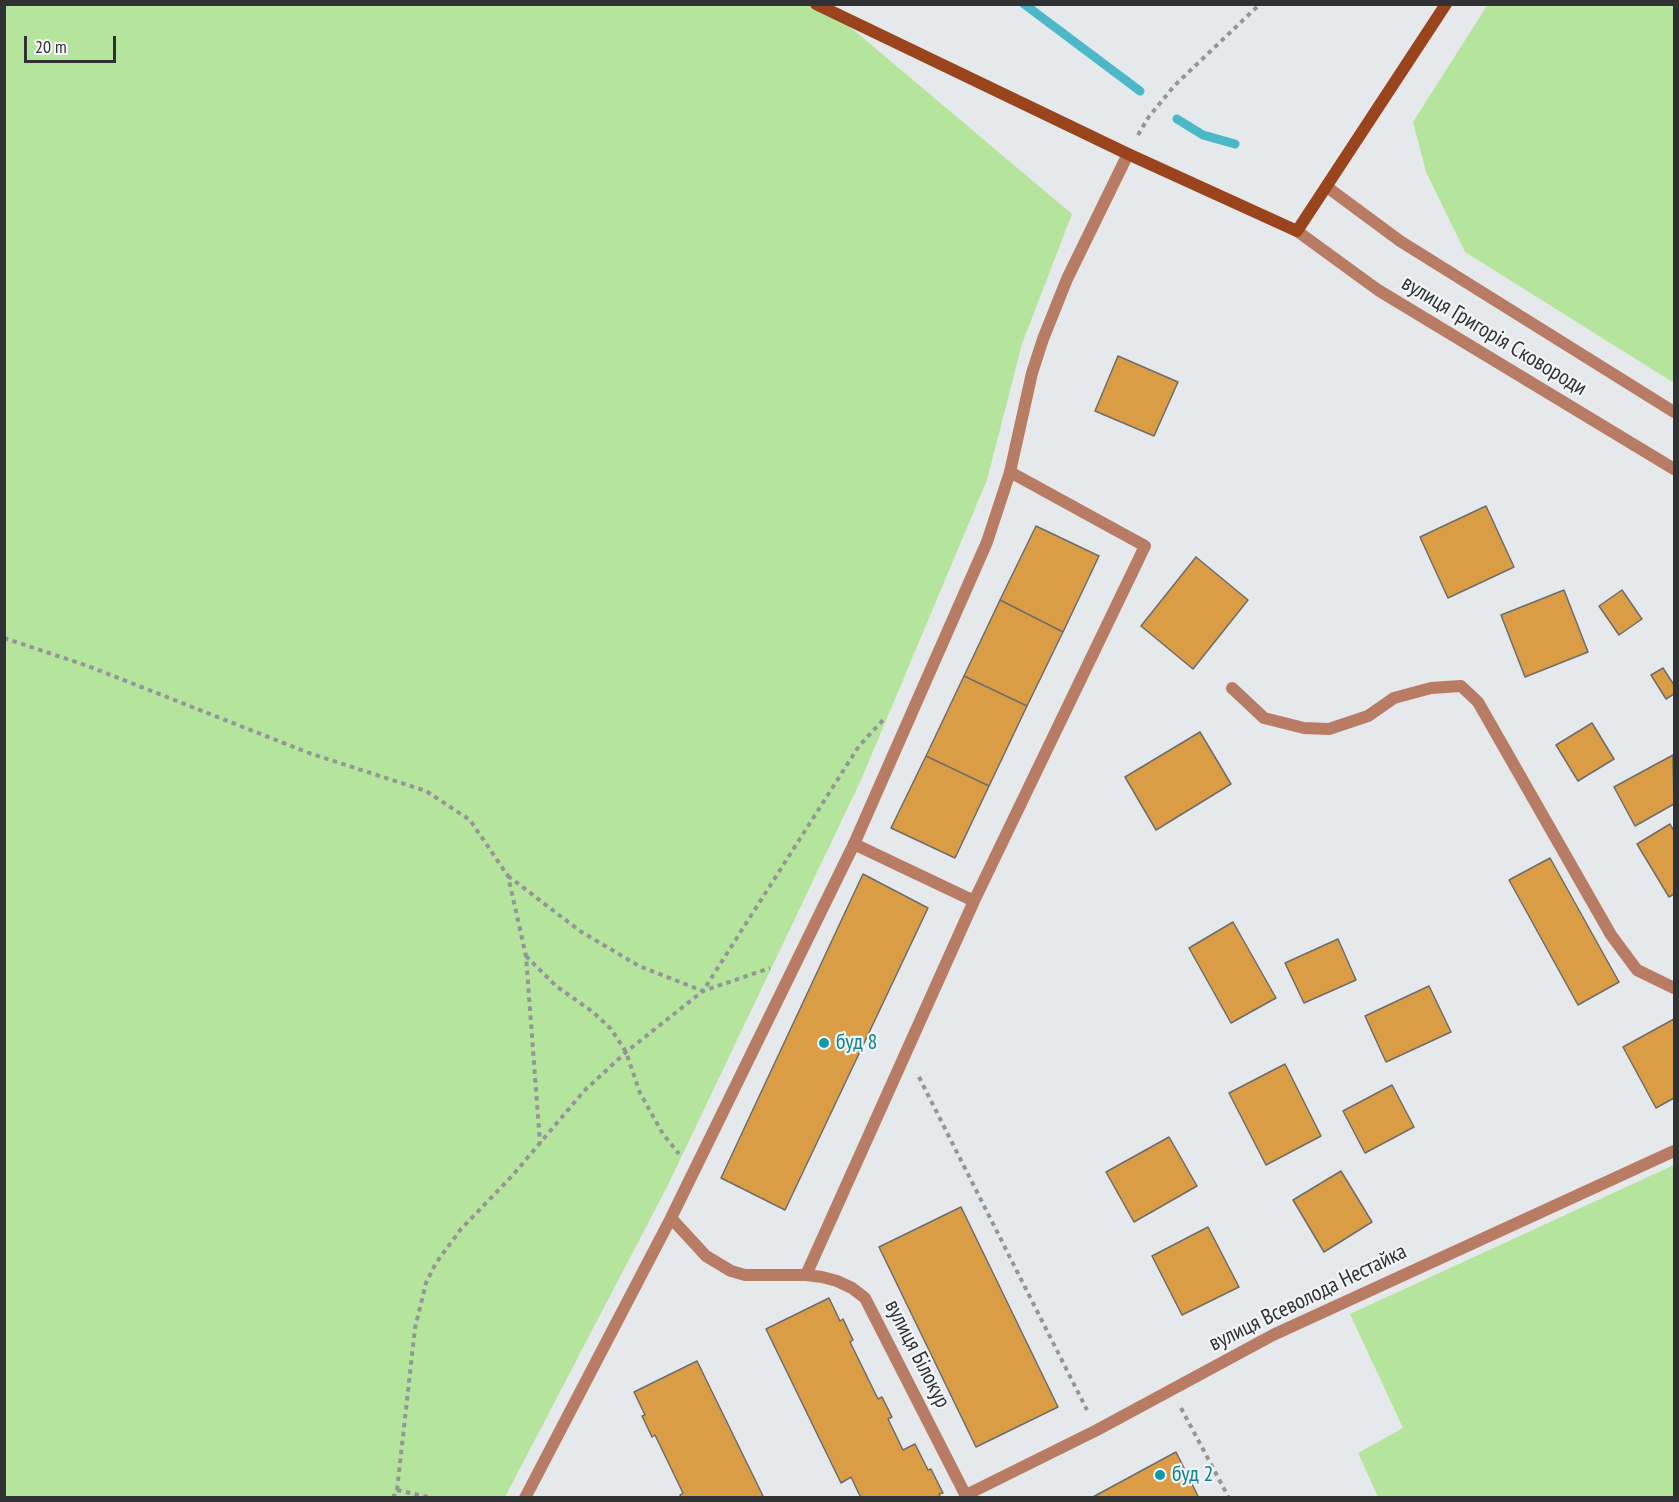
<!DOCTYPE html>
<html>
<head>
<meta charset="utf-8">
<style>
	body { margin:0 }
	#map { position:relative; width:1679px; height:1502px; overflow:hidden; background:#e6e9eb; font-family:"PT Sans Narrow",sans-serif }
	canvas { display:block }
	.frame { position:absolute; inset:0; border:6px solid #303132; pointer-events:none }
	.scale { position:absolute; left:24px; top:36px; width:92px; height:27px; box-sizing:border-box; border:3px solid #303132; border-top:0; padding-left:8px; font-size:18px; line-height:21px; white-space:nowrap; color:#303132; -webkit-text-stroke:4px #f3f6f8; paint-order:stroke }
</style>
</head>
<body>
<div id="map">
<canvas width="1679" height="1502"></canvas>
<div class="frame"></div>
<div class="scale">20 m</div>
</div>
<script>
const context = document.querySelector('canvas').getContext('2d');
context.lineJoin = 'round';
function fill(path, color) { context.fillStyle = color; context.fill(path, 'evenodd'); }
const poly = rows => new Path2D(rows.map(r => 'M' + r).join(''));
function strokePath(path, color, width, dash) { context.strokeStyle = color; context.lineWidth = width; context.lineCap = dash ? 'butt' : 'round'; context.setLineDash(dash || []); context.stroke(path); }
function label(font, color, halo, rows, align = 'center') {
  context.font = font + ' "PT Sans Narrow",sans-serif'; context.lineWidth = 4.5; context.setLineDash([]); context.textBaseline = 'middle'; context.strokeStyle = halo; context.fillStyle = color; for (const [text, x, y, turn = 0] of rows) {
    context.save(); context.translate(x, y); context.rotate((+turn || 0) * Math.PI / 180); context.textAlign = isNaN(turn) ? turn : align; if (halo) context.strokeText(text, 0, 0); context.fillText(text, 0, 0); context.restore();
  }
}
const green = poly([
	[816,4,830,10,1072,214,1022,344,987,480,861,780,668,1185,505,1497,5,1498,5,5],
	[1488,4,1674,5,1674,383,1465,252,1426,172,1413,122],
	[1674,1165,1674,1497,1378,1497,1358,1453,1403,1428,1350,1314]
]);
const stream = poly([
	[1024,4,1140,91],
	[1177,119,1203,135,1235,144]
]);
const building = poly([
	[1118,356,1178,382,1154,436,1095,411,1118,356],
	[1486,506,1514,567,1448,598,1420,537,1486,506],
	[1036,526,1099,556,1063,632,1000,600,1036,526],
	[1196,557,1248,600,1193,669,1141,626,1196,557],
	[1564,590,1588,652,1525,677,1501,615,1564,590],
	[1622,590,1642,619,1619,635,1599,606,1622,590],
	[1000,600,1063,632,1027,706,964,676,1000,600],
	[1663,668,1674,685,1674,694,1666,699,1651,675,1663,668],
	[964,676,1027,706,989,786,926,756,964,676],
	[1592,723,1614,759,1578,781,1556,745,1592,723],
	[1200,732,1231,784,1156,830,1125,777,1200,732],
	[1673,755,1674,804,1635,826,1614,787,1673,755],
	[926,756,989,786,955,858,891,828,926,756],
	[1670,824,1674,831,1674,894,1669,897,1637,844,1670,824],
	[1550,858,1619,982,1578,1005,1509,880,1550,858],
	[863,874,928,908,785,1210,721,1178,863,874],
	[1233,922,1276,998,1231,1023,1189,948,1233,922],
	[1338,939,1356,980,1304,1003,1285,963,1338,939],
	[1429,986,1451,1032,1386,1062,1365,1016,1429,986],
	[1674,1019,1674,1098,1656,1108,1623,1047,1674,1019],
	[1285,1064,1321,1136,1266,1165,1229,1093,1285,1064],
	[1392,1085,1414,1127,1365,1153,1343,1111,1392,1085],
	[1169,1137,1197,1186,1134,1222,1106,1172,1169,1137],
	[1341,1171,1372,1222,1324,1252,1293,1200,1341,1171],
	[961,1207,1058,1407,976,1447,879,1247,961,1207],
	[1208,1227,1239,1287,1182,1315,1152,1256,1208,1227],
	[829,1298,840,1321,843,1319,853,1340,850,1342,878,1399,882,1397,892,1417,888,1419,903,1450,915,1444,928,1470,931,1469,943,1493,939,1494,941,1498,861,1498,851,1477,841,1483,766,1329,829,1298],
	[697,1361,764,1498,681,1498,680,1495,683,1493,655,1435,652,1437,642,1416,645,1415,634,1392,697,1361],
	[1176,1452,1199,1498,1091,1498,1176,1452]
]);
const path = poly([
	[1138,135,1148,118,1174,86,1260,4],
	[4,638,88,666,309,753,426,791,470,820,508,876,526,956,540,1143],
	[508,876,580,931,639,966,703,991,859,746,883,720],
	[526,956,556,986,593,1012,611,1029,626,1052,640,1093,663,1134,679,1154],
	[919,1077,1087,1410],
	[1181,1408,1229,1498],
	[397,1490,433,1498],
	[393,1498,397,1490,415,1328,426,1283,436,1263,461,1229,512,1176,584,1091,626,1052,703,991,770,968]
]);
const service = poly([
	[1232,688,1264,718,1304,728,1329,729,1368,716,1394,698,1431,688,1461,686,1478,702,1611,935,1637,970,1674,988],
	[854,844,974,901],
	[806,1275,974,901,1145,546,1010,472]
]);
const minor = poly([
	[671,1218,706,1256,731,1271,745,1275,806,1275,822,1277,837,1281,852,1288,865,1298,967,1498],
	[966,1495,1097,1430,1273,1335,1674,1151],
	[525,1498,671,1218,854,844,987,542,1010,472,1032,373,1043,339,1067,279,1128,154]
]);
const tertiary = poly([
	[1327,187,1400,241,1674,412],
	[1297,231,1378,290,1674,469]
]);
const secondary = poly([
	[816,4,1128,154,1297,231,1446,4]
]);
const markers = [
	[824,1043,6,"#0f9aa8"],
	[1160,1475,6,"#0f9aa8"]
];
const streetNames = [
	["вулиця Григорія Сковороди",1494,336,31],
	["вулиця Всеволода Нестайка",1308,1298,-26],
	["вулиця Білокур",917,1354,63]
];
const cultureNames = [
	["буд 8",836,1043],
	["буд 2",1172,1475]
];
fill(green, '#b5e59d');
strokePath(stream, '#4bb8c8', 9);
fill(building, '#da9d45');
strokePath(building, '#6e6c6a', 1.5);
strokePath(path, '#939596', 4, [4.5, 4.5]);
strokePath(service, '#b87b63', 12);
strokePath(minor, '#b87b63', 12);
strokePath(tertiary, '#b87b63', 12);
strokePath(secondary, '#9a441d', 12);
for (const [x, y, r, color] of markers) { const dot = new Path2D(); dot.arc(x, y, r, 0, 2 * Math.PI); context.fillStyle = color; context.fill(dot); strokePath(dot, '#f3f6f8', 2); }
label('22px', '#303132', '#f3f6f8', streetNames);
label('22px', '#0d838f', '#f3f6f8', cultureNames, 'left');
</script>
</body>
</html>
